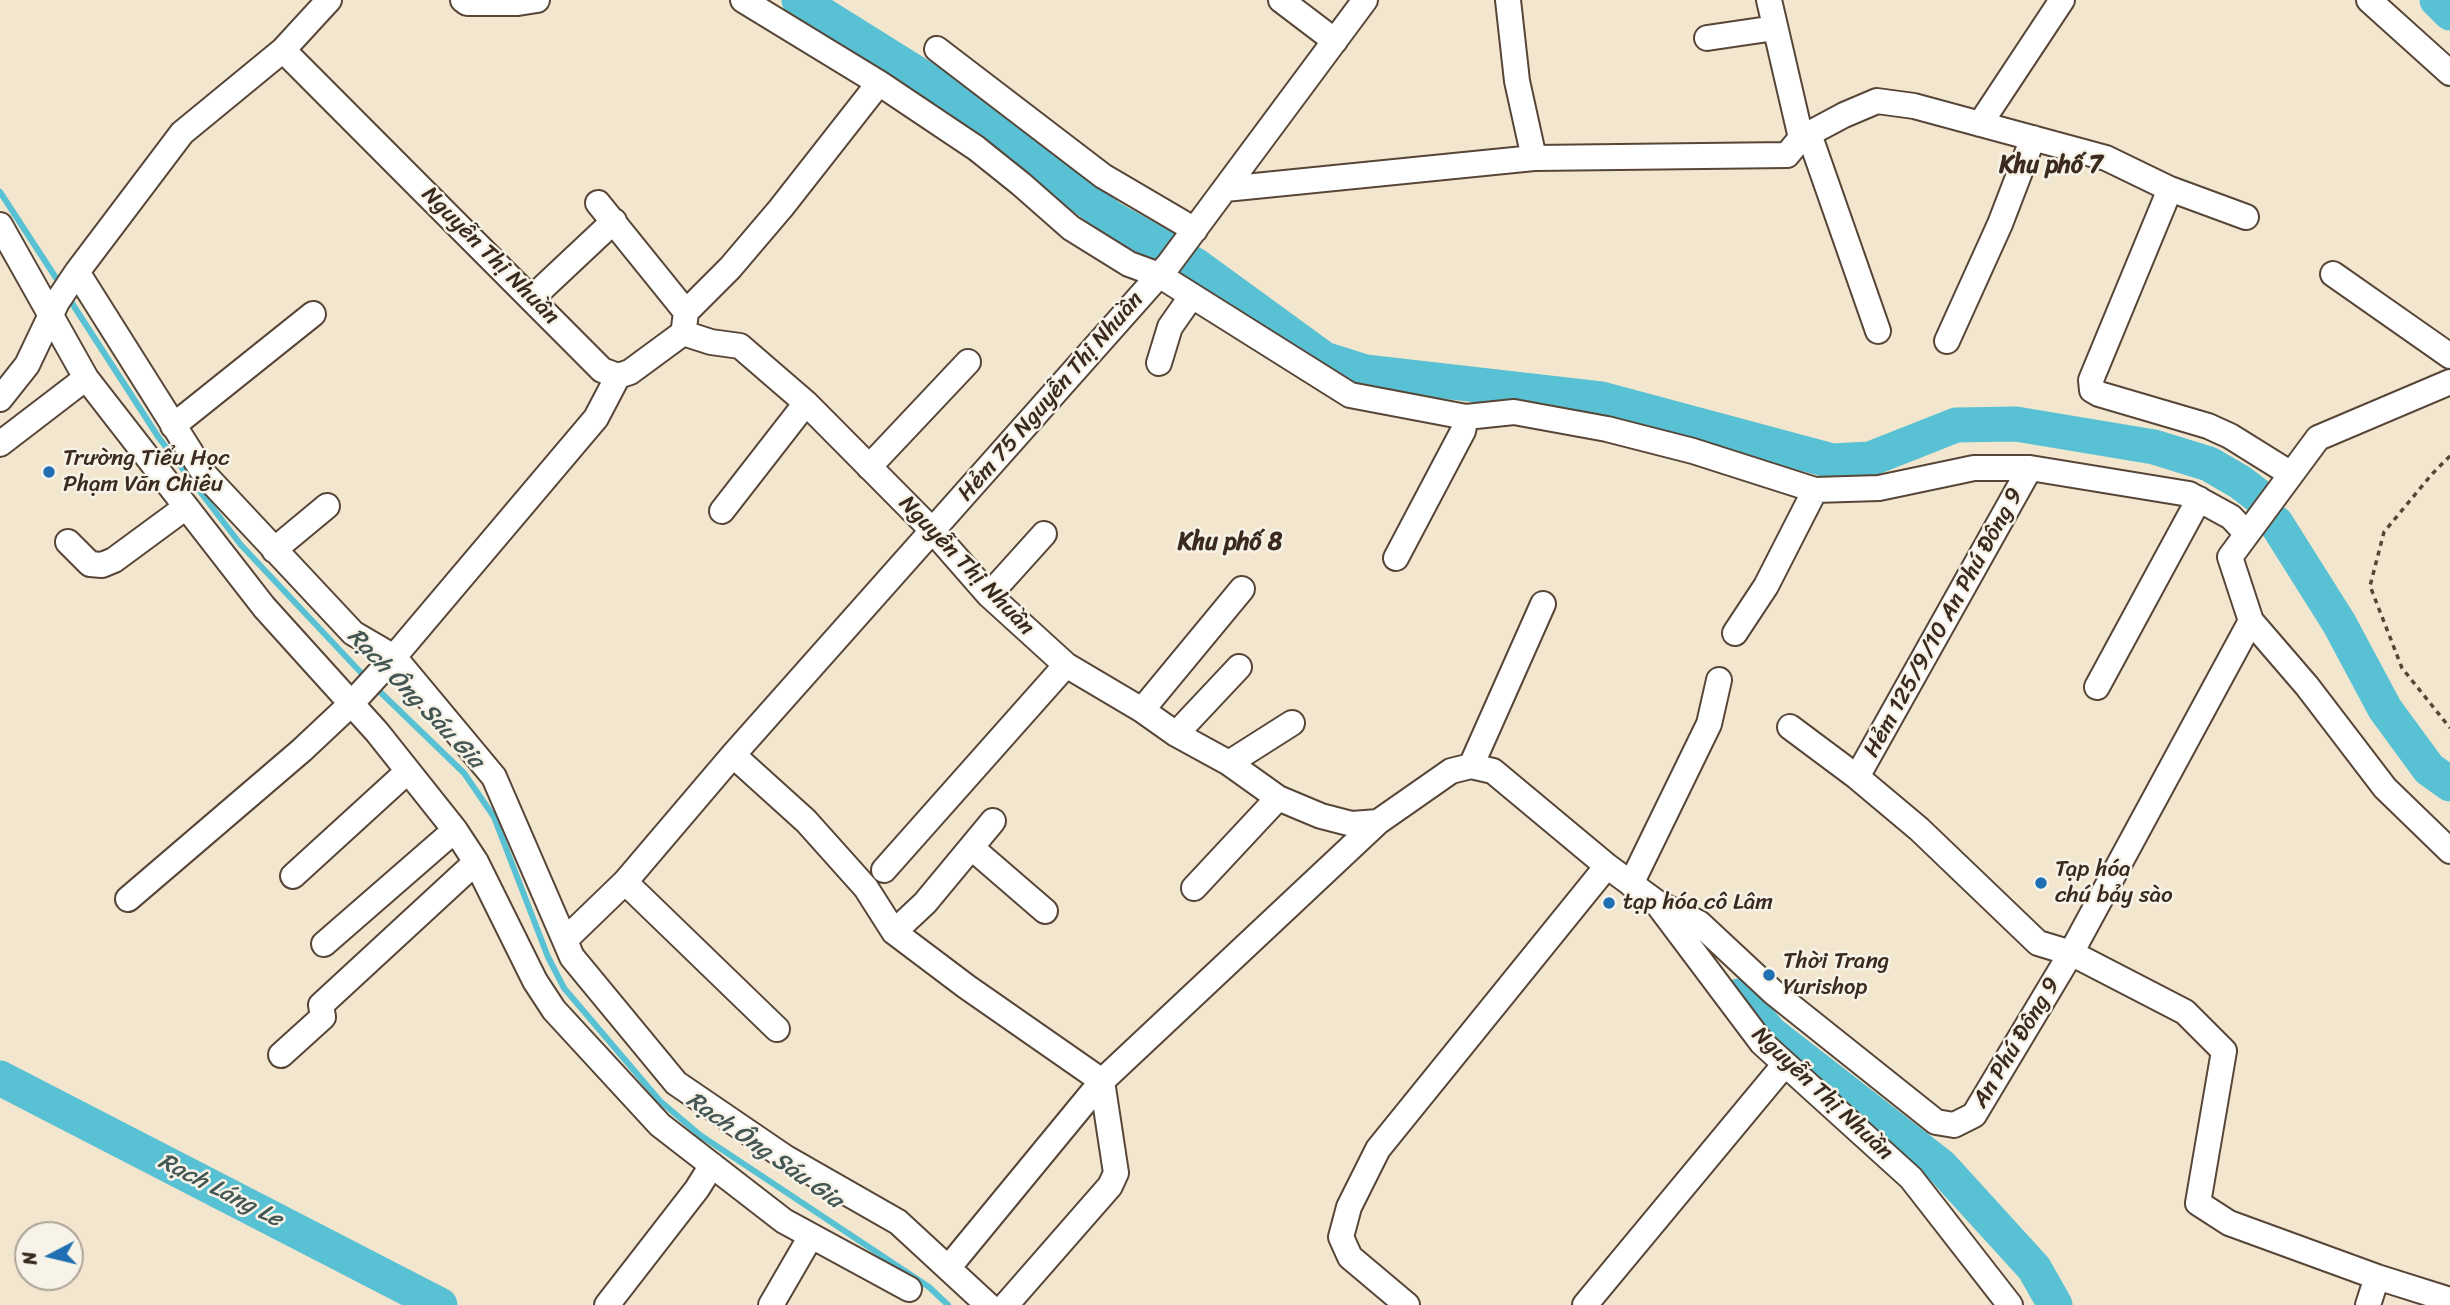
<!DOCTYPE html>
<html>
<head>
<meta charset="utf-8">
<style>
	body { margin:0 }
	#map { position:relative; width:2450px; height:1305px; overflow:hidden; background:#f3e6ce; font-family:Sriracha,sans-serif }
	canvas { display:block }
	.north { position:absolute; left:14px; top:1221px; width:70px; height:70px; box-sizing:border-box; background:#f7f3e8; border:2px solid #aca397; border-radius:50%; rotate:263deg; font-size:19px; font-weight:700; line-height:28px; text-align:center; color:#3b2a1e }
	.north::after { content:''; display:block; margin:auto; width:24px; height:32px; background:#1f6fb2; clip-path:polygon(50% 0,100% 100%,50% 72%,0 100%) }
</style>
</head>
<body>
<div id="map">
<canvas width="2450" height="1305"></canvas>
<div class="north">N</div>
</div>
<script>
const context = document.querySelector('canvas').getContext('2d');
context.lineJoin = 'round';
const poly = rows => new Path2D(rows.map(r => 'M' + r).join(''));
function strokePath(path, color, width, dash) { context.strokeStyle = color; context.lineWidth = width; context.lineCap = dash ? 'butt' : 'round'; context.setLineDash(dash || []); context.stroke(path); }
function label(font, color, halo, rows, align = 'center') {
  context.font = font + ' Sriracha,sans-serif'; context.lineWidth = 5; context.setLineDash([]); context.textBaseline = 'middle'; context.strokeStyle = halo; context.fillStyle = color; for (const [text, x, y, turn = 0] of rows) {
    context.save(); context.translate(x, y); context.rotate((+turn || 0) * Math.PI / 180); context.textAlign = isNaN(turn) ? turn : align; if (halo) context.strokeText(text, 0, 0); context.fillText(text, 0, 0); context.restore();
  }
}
const stream = poly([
	[0,192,60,284],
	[68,297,159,438,241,545,366,678],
	[374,686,464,773,494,817,548,957,564,988,660,1101,700,1135,929,1287,948,1305]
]);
const river = poly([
	[799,0,927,80,1111,218,1195,265,1324,359,1365,372,1601,399,1832,461,1870,459,1956,425,2016,424,2154,447,2209,464,2240,482,2257,495],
	[2437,0,2450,13],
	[2276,523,2339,623,2385,709,2429,769,2450,784],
	[1739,996,1770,1033,1941,1166,2034,1268,2055,1305],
	[0,1078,440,1305]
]);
const path = poly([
	[2450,456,2432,474,2384,532,2370,586,2402,668,2450,728]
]);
const minor = poly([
	[463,0,467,3,518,3,537,0],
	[743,0,879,83],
	[1281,0,1335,41],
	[1508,0,1517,81,1534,158],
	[1769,0,1801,138],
	[2369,0,2450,73],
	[1707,38,1775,28],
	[937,49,1103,176,1195,230],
	[283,50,602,370,618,376,630,372,683,333,711,342,740,346,806,403,933,531,989,595,1066,665,1142,710,1176,734,1229,763,1278,798,1321,816,1352,824,1378,822,1451,771,1471,766,1493,771,1607,866,1656,902,1762,1043,1911,1178,2010,1305],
	[1980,124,2062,0],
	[1809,134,1878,331],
	[1225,189,1534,158,1787,155,1801,138,1844,115,1877,101,1914,106,2106,158,2170,189,2246,217],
	[2170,189,2091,380,2092,390,2099,394,2208,426,2230,436,2291,474],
	[598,203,686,312,684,328],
	[0,225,86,378,264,607,377,732,455,830,476,862,535,981,554,1010,660,1125,784,1221,909,1289],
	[77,272,205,475,353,633,394,657,494,777,572,957,676,1083,786,1158,898,1222,988,1305],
	[2333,274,2450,356],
	[532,298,614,221],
	[686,312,730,268,781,208,879,83,976,148,1021,184,1071,228,1129,264,1159,275,1350,395,1466,417,1514,412,1607,429,1693,451,1815,490,1879,488,1974,468,2030,468,2189,494,2231,517,2247,534],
	[1947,341,2000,224,2033,138],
	[1159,363,1170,327,1191,297],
	[2450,382,2318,438,2230,557,2251,621,2307,686,2385,788,2450,851],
	[0,399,27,365,57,302,77,272,182,133,283,50,329,0],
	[173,426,313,314],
	[0,444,86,378],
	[869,467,968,362],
	[722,511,806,403],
	[68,542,90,564,102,565,114,560,186,507],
	[274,550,327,506],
	[1396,558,1463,431,1466,417],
	[989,595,1044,534],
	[1735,633,1766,586,1815,490],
	[2097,687,2199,499],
	[1142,710,1242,589],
	[1790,727,1857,777,1919,829,2038,943,2071,953,2185,1012,2224,1051,2198,1203,2229,1223,2377,1277,2450,1300],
	[1176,734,1239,667],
	[733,755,806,821,866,888,894,932,967,987,1102,1081,1116,1173,1110,1186,1006,1305],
	[1229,763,1292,723],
	[1471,766,1543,604],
	[1857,777,2030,468],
	[972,848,1045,911],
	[884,870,1066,665],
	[293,876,408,771],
	[625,882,777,1029],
	[1631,884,1709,724,1719,680],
	[1194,888,1278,798],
	[128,899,302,750,352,703,394,657,596,418,618,376],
	[1660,904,1699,923,1773,992,1936,1122,1954,1125,1974,1115,2071,953,2251,621],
	[894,932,925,903,993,821],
	[566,939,625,882,733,755,1169,264,1365,0],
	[324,944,455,830],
	[281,1055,323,1017,321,1005,476,862],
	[949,1267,1102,1081,1378,822],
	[607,1305,697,1189,712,1165],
	[771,1305,811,1236],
	[1407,1305,1350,1257,1341,1237,1349,1207,1378,1149,1607,866],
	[1585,1305,1785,1064],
	[2368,1305,2377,1277]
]);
const markers = [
	[49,472,7,"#1f6fb2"],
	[2041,883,7,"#1f6fb2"],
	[1609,903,7,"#1f6fb2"],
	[1769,975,7,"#1f6fb2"]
];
const streetNames = [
	["Nguyễn Thị Nhuần",490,256,45],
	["Hẻm 75 Nguyễn Thị Nhuần",1051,397,-49],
	["Nguyễn Thị Nhuần",966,566,46],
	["Hẻm 125/9/10 An Phú Đông 9",1944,623,-61],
	["An Phú Đông 9",2017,1043,-59],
	["Nguyễn Thị Nhuần",1822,1094,43]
];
const poiNames = [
	["Trường Tiểu Học",63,459],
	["Phạm Văn Chiêu",63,485],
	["Tạp hóa",2055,870],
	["chú bảy sào",2055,896],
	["tạp hóa cô Lâm",1623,903],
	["Thời Trang",1783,962],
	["Yurishop",1783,988]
];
const neighbourhoodNames = [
	["Khu phố 7",2051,166],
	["Khu phố 8",1230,543]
];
const waterNames = [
	["Rạch Ông Sáu Gia",415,699,46],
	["Rạch Ông Sáu Gia",764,1151,35],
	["Rạch Láng Le",220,1191,27]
];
strokePath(stream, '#58c1d3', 6);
strokePath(river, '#58c1d3', 35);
strokePath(minor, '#574638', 28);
strokePath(path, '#574638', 3.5, [5, 5]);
strokePath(minor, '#fff', 24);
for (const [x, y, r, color] of markers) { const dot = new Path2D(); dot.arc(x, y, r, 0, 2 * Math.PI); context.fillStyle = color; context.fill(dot); strokePath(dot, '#f7f3e8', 2.5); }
label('23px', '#3b2a1e', '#f7f3e8', streetNames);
label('23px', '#3b2a1e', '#f7f3e8', poiNames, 'left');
label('bold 24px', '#3b2a1e', '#f7f3e8', neighbourhoodNames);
label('italic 24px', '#445754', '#f7f3e8', waterNames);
</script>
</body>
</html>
